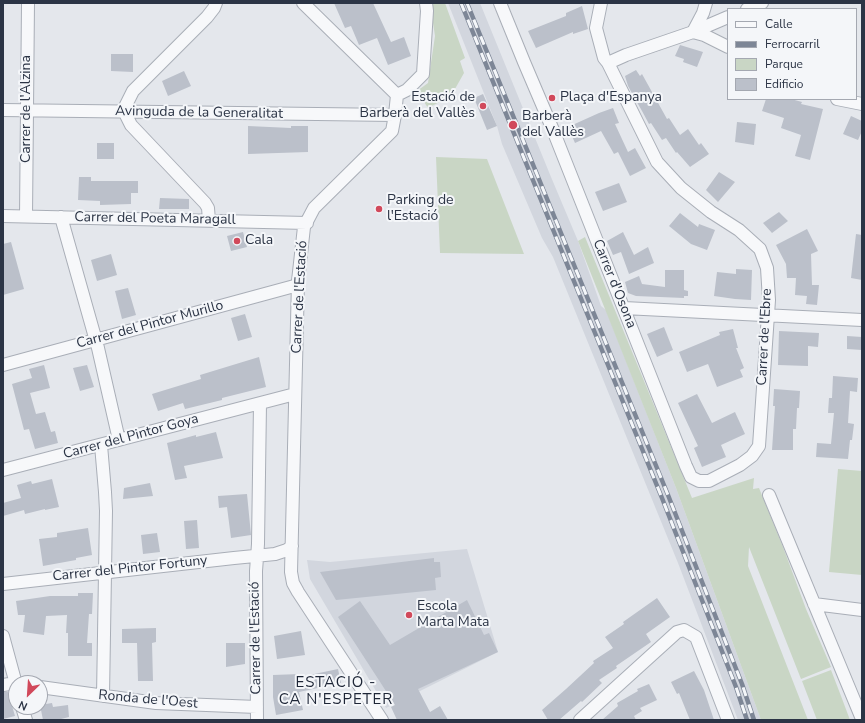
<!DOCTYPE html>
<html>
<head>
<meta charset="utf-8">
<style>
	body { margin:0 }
	#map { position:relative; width:865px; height:723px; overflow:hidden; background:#e4e7ec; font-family:"Nunito Sans",sans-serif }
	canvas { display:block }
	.frame { position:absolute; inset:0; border:4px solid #2b3445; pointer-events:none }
	.legend { position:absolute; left:727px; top:8px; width:130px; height:92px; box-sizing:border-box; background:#f4f6f9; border:1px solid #a4a8b1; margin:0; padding:5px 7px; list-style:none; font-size:12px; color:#2b3445 }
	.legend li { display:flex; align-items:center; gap:8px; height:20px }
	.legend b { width:20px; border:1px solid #a4a8b1 }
	.north { position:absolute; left:8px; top:675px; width:40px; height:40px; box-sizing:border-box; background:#f4f6f9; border:1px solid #a4a8b1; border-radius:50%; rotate:205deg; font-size:11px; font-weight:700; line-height:16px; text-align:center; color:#2b3445 }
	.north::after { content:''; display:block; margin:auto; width:14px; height:18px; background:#d1495b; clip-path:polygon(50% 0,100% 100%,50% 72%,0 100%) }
</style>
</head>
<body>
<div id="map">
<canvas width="865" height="723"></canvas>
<div class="frame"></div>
<ul class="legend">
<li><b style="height:5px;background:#f7f8fa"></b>Calle</li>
<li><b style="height:5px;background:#7d8696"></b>Ferrocarril</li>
<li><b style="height:11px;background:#c9d6c5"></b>Parque</li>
<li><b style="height:11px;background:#bbc0ca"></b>Edificio</li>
</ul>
<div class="north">N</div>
</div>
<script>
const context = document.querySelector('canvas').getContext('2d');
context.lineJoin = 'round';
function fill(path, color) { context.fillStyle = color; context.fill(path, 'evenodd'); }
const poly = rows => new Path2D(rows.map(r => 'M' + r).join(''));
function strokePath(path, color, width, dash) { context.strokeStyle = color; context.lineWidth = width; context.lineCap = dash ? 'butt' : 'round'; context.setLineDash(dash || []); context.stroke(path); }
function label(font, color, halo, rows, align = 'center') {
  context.font = font + ' "Nunito Sans",sans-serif'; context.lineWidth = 4; context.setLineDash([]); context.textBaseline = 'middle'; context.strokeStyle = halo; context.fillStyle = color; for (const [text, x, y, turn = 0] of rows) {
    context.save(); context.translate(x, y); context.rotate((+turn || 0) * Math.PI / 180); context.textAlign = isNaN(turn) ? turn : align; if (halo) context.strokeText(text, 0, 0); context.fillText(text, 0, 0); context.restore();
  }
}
const built = poly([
	[448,3,480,3,551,177,578,241,601,306,606,310,676,488,761,720,738,720,678,563,553,257,542,238,502,144,497,126],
	[467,549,498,652,386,708,310,579,307,560,330,562]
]);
const green = poly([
	[430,3,445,3,465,58,460,61,464,73,451,96,428,108,417,91,428,83,435,36],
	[436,157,487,159,524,254,440,253],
	[585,237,692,498,754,478,753,489,759,488,783,547,806,609,831,667,801,679,749,547,748,566,808,720,761,720,676,488,578,241],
	[838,469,862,471,862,575,829,572],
	[831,670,841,696,850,720,817,720,802,681]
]);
const building = poly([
	[334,3,373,3,391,42,404,37,411,56,388,65,377,38,359,45,351,26,345,28],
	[582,6,588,29,573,34,573,32,536,48,528,31,566,16,566,13],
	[680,45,703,52,697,67,683,62,684,59,675,56],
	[111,54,133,54,133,72,111,71],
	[636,70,640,76,642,74,667,119,669,118,680,135,688,129,699,145,701,143,709,154,690,167,677,152,676,153,666,138,662,140,651,123,649,124,642,111,628,86,625,76],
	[184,71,191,86,168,96,162,81],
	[483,94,497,126,487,130,474,98],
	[766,99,791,99,802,102,801,104,823,109,810,160,795,156,801,135,781,128,784,118,762,111],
	[613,108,619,123,615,124,628,152,635,148,646,168,630,176,618,152,614,154,601,131,575,143,568,127,599,113],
	[851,116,862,121,862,131,858,140,843,134],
	[737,122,756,124,754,145,735,142],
	[248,126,291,128,291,126,308,126,308,152,248,154],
	[97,143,114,143,114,159,97,159],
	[719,172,735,182,718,202,706,190],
	[79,177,91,177,91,181,138,181,138,193,131,193,131,204,100,205,100,201,78,200],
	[619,183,627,202,603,211,595,192],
	[160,198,189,199,189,209,159,209],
	[779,212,788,221,772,233,763,223],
	[680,213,698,227,699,224,715,230,707,250,691,244,669,226],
	[807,229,818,251,811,254,812,285,819,285,817,305,806,304,807,296,795,295,796,278,787,278,786,264,776,245],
	[243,232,247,247,231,251,227,236],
	[623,232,634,255,648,247,654,263,629,274,621,252,613,255,607,241],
	[856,234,862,235,862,280,851,278],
	[11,242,24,289,3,295,3,244],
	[111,254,117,275,97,281,91,260],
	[736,269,752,270,751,300,735,299,714,296,717,272,736,274],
	[665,270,684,270,684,290,688,291,688,296,684,296,684,298,636,296,628,293,625,282,639,276,642,284,665,287],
	[128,288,136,315,122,319,115,291],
	[245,314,252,337,238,341,231,318],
	[664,327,673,350,657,357,647,334],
	[733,329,738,348,736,348,744,368,740,370,743,377,717,387,708,364,687,372,679,352,720,335,719,332],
	[779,331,819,333,818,347,808,346,808,366,778,365],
	[847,336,862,337,862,350,847,349],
	[259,357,266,387,222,398,222,400,185,409,183,403,158,411,152,394,201,379,200,375],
	[44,365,50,388,30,393,36,414,45,412,51,432,55,431,58,443,35,449,29,429,24,430,12,384,32,378,29,369],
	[87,365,94,387,80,391,73,368],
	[833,376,858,378,857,392,850,391,848,423,854,424,852,440,850,440,848,459,816,457,817,443,831,444,834,413,828,413,829,398,832,398],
	[774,389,800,391,799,408,797,408,796,429,793,429,793,450,772,450,775,406,773,406],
	[697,394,712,423,735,412,745,434,721,445,726,457,702,467,694,448,698,446,678,403],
	[216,432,223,458,184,466,187,478,175,480,167,443,196,435,196,437],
	[52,479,59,507,45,510,45,509,25,514,24,510,3,516,3,503,21,498,17,485,31,481,32,484],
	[150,483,153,496,123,499,124,488],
	[247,494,251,535,231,538,227,507,219,508,218,496],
	[197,520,199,548,186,549,184,521],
	[88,528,92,555,76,558,76,560,43,566,39,539,57,537,57,533],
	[157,533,160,552,143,554,141,535],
	[434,558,434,562,440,562,441,577,435,578,436,590,336,600,320,572],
	[78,593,93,593,92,614,89,614,87,643,92,643,92,656,68,656,68,633,66,633,67,615,46,616,44,635,23,632,25,615,18,615,16,601,50,596,78,596],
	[657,598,670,617,646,634,651,642,616,666,617,668,599,680,602,683,582,702,581,701,559,720,548,720,542,710,566,689,594,663,593,661,613,648,605,637,624,624,623,622],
	[467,600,484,635,489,633,498,652,418,689,430,712,440,706,448,720,397,720,391,707,395,705,338,617,360,601,390,645],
	[156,628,156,642,152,643,153,681,138,681,137,643,122,643,122,629],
	[301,631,305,655,277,659,274,636],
	[226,643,245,643,245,664,226,667],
	[338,669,341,683,299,692,303,710,276,715,273,697,273,675,300,674,300,677],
	[694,671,704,690,714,720,690,720,679,693,677,694,671,682],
	[649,684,657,700,640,708,642,711,634,716,636,720,602,720,618,706,617,703,638,691,637,689],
	[3,692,8,692,15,716,3,719],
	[52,703,53,707,68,705,69,717,57,720,43,720,40,705]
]);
const minor = poly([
	[303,3,397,95],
	[500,3,524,62,553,130,686,466,691,477,699,481,709,481,740,465,752,456,759,446,769,300,767,268,760,249,739,230,711,212,681,188,657,162,608,63,604,58,596,28,601,3],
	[747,9,762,3],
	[693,32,704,35,728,47],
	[693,32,703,13,706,3],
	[608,63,626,55,693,32,728,17],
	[397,95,407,90,423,74,427,11,426,3],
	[837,99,862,104],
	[3,110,395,115],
	[3,216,307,223],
	[26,216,28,3],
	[61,217,98,348,119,440],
	[209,220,208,208,205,203,131,125,124,111,125,107,133,91,207,17,214,8,216,3],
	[624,308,862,320],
	[3,365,298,285],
	[101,445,105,492,106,511,103,696],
	[3,470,295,394],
	[769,495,862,719],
	[3,584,234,558,275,554,287,550,292,546],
	[814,604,862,610],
	[3,636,16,684],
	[3,685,16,683],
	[40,687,156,703,257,707],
	[22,707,26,720],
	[257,720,256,571,258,544,260,404],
	[382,720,298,592,293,583,291,572,298,281,304,227,314,208,392,131,395,115,397,95],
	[580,720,677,632,684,630,696,637,728,720]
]);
const rail = poly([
	[461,3,662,498,736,687,747,720],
	[467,3,668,495,742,684,754,720]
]);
const markers = [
	[552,98,4,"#d1495b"],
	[483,106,4,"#d1495b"],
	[513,125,5,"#d1495b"],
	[379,209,4,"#d1495b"],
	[237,241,4,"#d1495b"],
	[409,615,4,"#d1495b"]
];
const poiNames = [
	["Estació de",475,98,"right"],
	["Barberà del Vallès",475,114,"right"],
	["Plaça d'Espanya",560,98],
	["Barberà",522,117],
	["del Vallès",522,133],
	["Parking de",387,201],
	["l'Estació",387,217],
	["Cala",245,241],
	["Escola",417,607],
	["Marta Mata",417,623]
];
const streetNames = [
	["Carrer de l'Alzina",27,109,-90],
	["Avinguda de la Generalitat",199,113,1],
	["Carrer del Poeta Maragall",155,219,1],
	["Carrer d'Osona",614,284,68],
	["Carrer de l'Estació",300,297,-87],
	["Carrer del Pintor Murillo",150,325,-15],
	["Carrer de l'Ebre",765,337,-87],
	["Carrer del Pintor Goya",131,437,-15],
	["Carrer del Pintor Fortuny",130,569,-6],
	["Carrer de l'Estació",256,638,-91],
	["Ronda de l'Oest",148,700,5]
];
const neighbourhoodNames = [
	["ESTACIÓ -",336,683],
	["CA N'ESPETER",336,700]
];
fill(built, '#d2d6de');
fill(green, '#c9d6c5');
fill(building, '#bbc0ca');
strokePath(minor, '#a9aeb7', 14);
strokePath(minor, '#f7f8fa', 12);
strokePath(rail, '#7d8696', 4.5);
strokePath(rail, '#f4f6f9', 3, [9]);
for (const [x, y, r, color] of markers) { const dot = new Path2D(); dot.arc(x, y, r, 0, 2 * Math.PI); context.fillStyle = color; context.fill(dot); strokePath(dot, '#f4f6f9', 1.5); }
label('14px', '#2b3445', '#f4f6f9', poiNames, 'left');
label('14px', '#2b3445', '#f4f6f9', streetNames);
context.letterSpacing = '1px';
label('15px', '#1d2536', '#f4f6f9', neighbourhoodNames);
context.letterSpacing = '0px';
</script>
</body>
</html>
